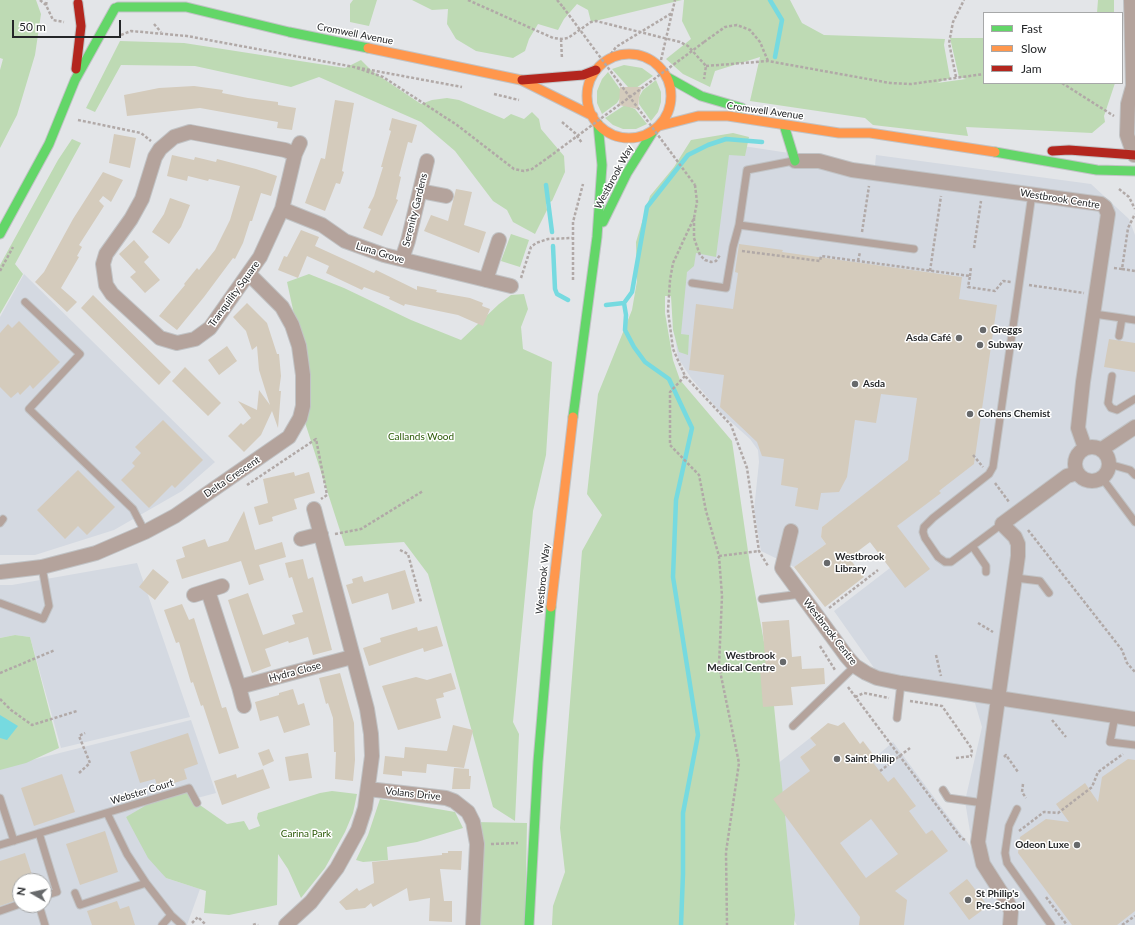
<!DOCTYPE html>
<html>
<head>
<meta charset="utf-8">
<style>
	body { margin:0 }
	#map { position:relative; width:1135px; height:925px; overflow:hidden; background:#e3e5e8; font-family:Lato,sans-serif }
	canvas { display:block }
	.legend { position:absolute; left:983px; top:12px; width:140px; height:72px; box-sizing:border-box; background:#fff; border:1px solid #a7a8a9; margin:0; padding:5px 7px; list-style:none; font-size:12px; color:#242628 }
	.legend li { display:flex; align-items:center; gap:8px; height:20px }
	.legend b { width:20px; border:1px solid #a7a8a9 }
	.north { position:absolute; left:12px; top:873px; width:40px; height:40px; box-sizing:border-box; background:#fff; border:1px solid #a7a8a9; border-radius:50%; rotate:279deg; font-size:11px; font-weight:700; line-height:16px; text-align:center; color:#242628 }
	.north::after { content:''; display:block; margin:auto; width:14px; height:18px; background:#67696b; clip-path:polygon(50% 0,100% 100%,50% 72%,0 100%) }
	.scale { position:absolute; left:12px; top:20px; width:109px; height:18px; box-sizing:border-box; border:2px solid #242628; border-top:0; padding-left:5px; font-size:12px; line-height:14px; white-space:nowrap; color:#242628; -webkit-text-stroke:3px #fff; paint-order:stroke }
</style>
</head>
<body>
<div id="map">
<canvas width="1135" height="925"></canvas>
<ul class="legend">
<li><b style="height:5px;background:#63d668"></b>Fast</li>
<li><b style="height:5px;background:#ff974d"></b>Slow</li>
<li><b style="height:5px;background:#b3261e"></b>Jam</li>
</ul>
<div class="north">N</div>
<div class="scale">50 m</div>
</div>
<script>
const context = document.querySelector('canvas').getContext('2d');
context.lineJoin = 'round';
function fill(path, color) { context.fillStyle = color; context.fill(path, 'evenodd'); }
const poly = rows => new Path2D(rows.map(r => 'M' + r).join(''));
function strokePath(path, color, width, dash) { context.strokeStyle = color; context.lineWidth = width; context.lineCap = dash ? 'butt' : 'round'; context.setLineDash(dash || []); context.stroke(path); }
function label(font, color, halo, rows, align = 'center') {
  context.font = font + ' Lato,sans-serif'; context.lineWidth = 3; context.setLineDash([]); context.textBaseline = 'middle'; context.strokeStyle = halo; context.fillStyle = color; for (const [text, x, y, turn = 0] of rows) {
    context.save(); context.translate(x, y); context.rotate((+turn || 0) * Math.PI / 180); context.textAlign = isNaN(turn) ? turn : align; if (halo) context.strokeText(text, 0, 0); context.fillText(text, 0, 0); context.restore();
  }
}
const built = poly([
	[723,143,875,166,876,155,1091,184,1129,219,1135,235,1135,925,797,925,772,886,762,776,810,738,816,745,800,757,823,788,874,764,872,760,893,742,973,850,965,801,982,727,975,703,884,682,834,611,890,568,870,542,858,550,834,518,822,527,821,537,826,544,794,567,761,551,754,510,759,462,758,450,750,439,721,413,691,378,678,358,673,321],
	[24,274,215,462,182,491,114,530,35,555,0,555,0,317],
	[137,563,190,717,61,748,30,637,15,635,0,638,0,585,12,585],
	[191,720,216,793,126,817,166,878,200,889,187,925,0,925,0,768],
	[20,881,44,881,44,905,20,905]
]);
const green = poly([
	[0,0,36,0,41,14,35,55,17,115,0,148,0,70,3,59,0,58],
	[353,0,377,0,369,26,350,22,350,4],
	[412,0,682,0,591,22,588,10,577,4,564,19,558,30,538,24,529,39,525,51,513,58,476,51,456,39,447,24,448,9,432,10],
	[684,0,790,0,802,23,824,35,945,39,944,45,950,78,937,83,966,79,959,77,950,38,984,38,984,83,1115,83,1104,116,1105,122,1092,133,966,127,968,136,873,125,865,118,750,101,760,57,715,71,710,87,683,74,666,59,691,39,682,21],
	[1098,0,1114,0,1114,13,1097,13],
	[120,41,184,43,345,68,361,60,372,71,421,104,432,100,447,98,459,100,504,119,511,114,524,119,532,112,539,119,541,129,564,156,565,172,552,201,546,204,547,210,535,234,513,222,507,210,493,201,455,151,421,122,319,77,291,87,195,66,121,65,95,112,86,108],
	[624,65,642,68,653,76,636,88,628,87,612,69],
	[608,72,620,89,620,98,617,103,602,114,597,103,597,91,602,79],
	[656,80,661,92,661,102,658,112,651,121,639,104,639,97,643,90],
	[625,105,635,109,647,124,636,129,623,129,613,125,605,118],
	[733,133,749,137,745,156,729,155,716,257,696,253,694,266,687,272,681,334,689,335,688,355,679,352,673,330,671,296,665,296,665,313,673,360,680,380,732,441,750,565,772,686,795,915,794,925,552,925,553,906,565,872,560,828,582,551,602,515,587,494,598,394,632,310,637,281,636,242,650,196,674,167,691,140],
	[72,139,81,143,15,264,23,274,0,314,0,265,58,160],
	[511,234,529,240,520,267,501,261],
	[309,274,344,288,411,320,461,340,499,304,511,295,524,294,528,309,521,327,523,349,552,362,546,455,533,511,513,722,519,734,515,821,493,807,428,574,404,542,345,546,298,401,300,342,287,282],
	[15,635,30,637,59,748,26,763,0,770,0,638],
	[189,788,197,803,227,824,244,821,249,830,260,826,257,818,258,813,320,793,332,791,357,794,353,813,345,832,325,868,301,898,288,869,278,854,277,905,229,915,204,913,206,891,166,878,148,858,126,817,162,796],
	[380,799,455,812,463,828,417,842,387,847,388,860,363,862,356,860,368,835],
	[474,822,527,823,525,925,471,925]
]);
const water = poly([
	[0,715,18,726,7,740,0,738]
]);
const stream = poly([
	[770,0,782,20,775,57],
	[546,185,552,232],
	[553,246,555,289,557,294,568,300],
	[606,305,624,303],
	[681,925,683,874,683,813,698,735,673,577,676,500,692,428,669,379,645,362,634,347,625,330,626,315,624,303,632,292,647,207,688,155,708,145,726,139,762,142]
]);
const building = poly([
	[194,86,223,90,222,93,248,98,278,102,278,105,296,108,292,130,277,128,278,122,200,108,127,116,124,95,159,88],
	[620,87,642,87,639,97,638,109,619,105],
	[335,100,354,103,342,171,344,172,340,184,336,183,325,211,305,203,321,158,325,159],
	[392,118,417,125,412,143,408,142,399,176,401,177,396,199,398,200,382,236,363,228,371,209,368,208,374,196,383,167,381,167,391,131,389,130],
	[114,134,136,138,130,168,109,163],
	[172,155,194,160,195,157,216,162,217,159,256,169,277,176,271,196,261,193,252,221,250,221,243,243,235,259,233,258,204,297,177,330,159,316,185,285,184,284,197,268,199,270,215,250,230,220,240,186,209,179,208,181,188,176,187,181,167,176],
	[103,172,123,180,111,202,103,196,99,201,104,206,79,245,82,247,77,256,79,257,61,288,77,302,67,312,35,282,44,272,73,219],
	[456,189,472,192,464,225,486,232,479,253,424,231,431,215,448,221],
	[170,198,190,205,181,227,169,244,152,232,164,214],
	[301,230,319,237,315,246,374,273,376,270,417,290,417,286,437,290,436,292,470,298,483,303,482,306,490,309,483,326,458,315,405,304,404,306,389,299,390,297,364,287,362,290,326,273,329,266,307,256,298,278,278,270,284,256,287,257],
	[134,240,149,257,144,262,160,280,145,293,130,277,136,272,119,254],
	[739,244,783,250,782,252,962,277,959,299,997,305,974,464,939,491,941,493,897,526,930,569,905,588,870,542,849,558,864,577,825,607,794,567,826,544,821,537,822,527,908,460,917,398,881,394,876,423,855,420,847,477,839,492,821,493,818,510,795,506,798,488,781,485,784,459,762,456,757,442,720,407,724,375,689,370,696,304,733,309,738,273,735,272],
	[93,295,171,372,159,385,81,308],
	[247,303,267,323,277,354,279,354,281,376,279,391,281,391,278,428,272,411,261,435,244,452,228,436,241,423,243,425,251,418,238,401,257,410,259,390,270,405,259,370,257,346,252,350,246,331,233,317],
	[19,321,60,362,33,389,30,385,20,395,18,392,11,398,0,387,0,333,8,324,12,328],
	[1109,339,1135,343,1135,372,1104,367],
	[227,346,237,361,219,375,208,360],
	[185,367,221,403,208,416,172,381],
	[163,420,203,460,175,488,172,485,149,508,121,480,135,466,132,463,141,453,135,447],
	[78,470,115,507,87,535,78,526,65,539,37,510],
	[294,472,295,476,309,472,315,493,294,499,297,509,272,517,273,521,259,525,254,507,268,503,263,479],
	[244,511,255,550,282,542,286,557,259,565,264,580,249,585,241,561,182,579,176,560,185,557,182,547,205,539,208,547,228,541],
	[303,559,308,579,313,577,332,650,313,655,308,637,289,643,288,641,265,649,271,666,252,673,228,600,248,593,263,635,295,624,292,615,303,612,292,577,289,578,285,563],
	[153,569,169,582,155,600,139,587],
	[405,570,415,603,392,610,388,593,352,604,346,585,353,583,352,579,362,576,364,582],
	[182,604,189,620,194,618,222,708,226,707,239,748,219,754,203,705,201,706,193,682,191,683,179,642,176,643,164,610],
	[789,620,792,657,801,656,802,669,824,668,825,684,791,687,793,705,763,707,760,669,766,669,762,622],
	[437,626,443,646,424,652,423,648,369,666,363,648,381,642,380,638,417,627,418,631],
	[340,673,354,723,355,760,353,781,335,779,336,752,334,752,333,718,328,703,326,704,319,678],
	[451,673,456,689,443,693,444,697,436,699,441,718,398,730,382,686,416,677,427,680],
	[293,689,298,705,304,703,310,725,284,733,278,716,260,721,255,702,279,695,279,693],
	[844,722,860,744,863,741,875,757,871,760,888,782,894,777,916,806,909,811,926,834,932,830,948,851,895,891,907,900,904,925,859,925,860,917,773,799,810,771,800,757,816,745,810,738,828,723,838,726],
	[871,819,898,854,866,878,840,843],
	[453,725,473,730,464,768,427,764,426,773,402,771,402,776,383,774,385,756,404,758,405,747,447,751],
	[188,733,198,764,184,769,187,779,158,788,155,779,140,783,130,752],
	[269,749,274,761,263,766,258,753],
	[308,753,312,778,289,781,285,757],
	[1128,759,1135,760,1135,911,1117,925,1072,925,1018,853,1020,837,1046,819,1069,822,1056,804,1085,783,1098,802,1102,777],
	[454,768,469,769,469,776,471,776,470,789,452,789],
	[263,769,270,788,222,805,214,781,236,774,237,778],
	[62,774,75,812,34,826,21,788],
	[105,831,118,872,80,885,66,844],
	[448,851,462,851,461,870,440,869,444,901,452,901,452,922,429,921,430,898,409,901,407,888,373,907,371,903,365,908,346,910,339,902,357,888,359,891,374,883,372,862,442,855,442,853,448,853],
	[25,853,34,881,20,881,20,899,0,906,0,861],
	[967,879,988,906,969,920,949,893],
	[117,901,120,909,129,906,135,925,92,925,87,911]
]);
const path = poly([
	[40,0,46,5,53,20,64,22],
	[468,0,553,38,561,39,568,38,591,22,596,21,680,42,688,46,706,66,704,79],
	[557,0,563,7],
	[46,5,47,0],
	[154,24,161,32],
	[121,35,131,31,187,36,462,87],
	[561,39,562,59],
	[704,42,725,27,737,25,750,30,760,42,768,61],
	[608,58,616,47,672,13],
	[661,60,675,0],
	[706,66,768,61,890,83,911,84,984,74],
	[357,68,383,77,457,125,514,169,524,171,532,169,549,157],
	[956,77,949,43,953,22,964,0],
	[1062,83,1114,116],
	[494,94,519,100],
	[78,120,141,133,151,141],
	[562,122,575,133,582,143],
	[695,185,697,202,694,218,673,263,670,280,668,311,673,349,685,376,731,425,747,468,759,551,768,566],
	[1119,189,1129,197,1135,209],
	[694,218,694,238,700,255,705,260,711,262,716,261,720,255],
	[862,232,869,186],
	[974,248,981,201],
	[742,251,820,261,821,256,970,276,968,287,995,291,1003,281,1011,282],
	[858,261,860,252],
	[1114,268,1122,269,1128,228,1135,214],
	[1122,269,1135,271],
	[0,271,13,247],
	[930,271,941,196],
	[970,276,971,267],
	[521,278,531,247,536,243,548,239,572,238],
	[573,280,573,222,583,184],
	[1029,285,1084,293],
	[685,376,670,392,670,445,699,475,706,511,719,556,722,596,719,666,739,763,726,852,727,925],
	[973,455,983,467],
	[995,483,1009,502],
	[247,485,316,439,327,495,321,499],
	[1028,530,1122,650,1127,663,1135,672],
	[335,534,361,529,423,491],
	[400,550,408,554,421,602],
	[719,556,759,551],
	[829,608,878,570],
	[978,623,993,632],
	[820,646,835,670],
	[936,655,941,676],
	[0,673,55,650],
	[848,687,961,838,965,840],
	[855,697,864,693,889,698],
	[0,699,11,710,32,725,77,711],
	[910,701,936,705],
	[936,704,936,705,942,706,972,749,971,756],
	[1052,720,1066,737],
	[1004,757,1006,755,1018,772],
	[956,758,972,756],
	[880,771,910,748],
	[79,773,90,763,79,736,85,733],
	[1023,784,1022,792,1026,798],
	[1019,831,1044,812,1058,813,1092,787,1098,772,1123,754],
	[491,844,518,843],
	[1046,897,1067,925],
	[192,923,198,917,206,925],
	[253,925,256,924,258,925],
	[1122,925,1135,916]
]);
const lane = poly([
	[793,161,747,170,739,225,914,249],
	[692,283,726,288,733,247,739,225],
	[25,302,80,354,29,409,133,509,145,532],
	[1094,314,1122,318,1119,336],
	[1122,318,1135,320],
	[1112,376,1108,403,1111,408,1117,410,1135,399],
	[1109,464,1130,470,1135,475],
	[1102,478,1135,522],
	[0,523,3,519],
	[1002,524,951,562,945,562,938,557,925,538,923,532,924,527,933,518,989,474,993,467,1032,194],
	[973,547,986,566,986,572],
	[1016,578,1040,581,1049,593],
	[762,599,801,594],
	[0,603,43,619,49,606,42,567],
	[1115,716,1110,742,1135,745],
	[897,718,901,683],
	[793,726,855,666],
	[943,790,948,798,983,803],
	[0,798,14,841],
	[1017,809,1009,826,1005,853,1007,863,1051,925],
	[107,813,127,854,146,883,171,915,182,925],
	[39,833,57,892,44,896],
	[0,845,189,788,197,803],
	[75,893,80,905,146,883],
	[39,905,45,925],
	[0,911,20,904],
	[162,925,171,915]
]);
const street = poly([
	[1131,0,1133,86,1128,104,1127,135,1134,155],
	[190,132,285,150,295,154,282,209,260,257,210,328,195,339,177,343,160,338,112,294,106,285,103,264,106,254,131,219,142,199,155,157,160,149,174,137,190,132],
	[295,154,300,143],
	[795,161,819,161,852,170,1101,204,1105,207,1108,214,1083,382,1078,428,1085,448],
	[420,191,446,196],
	[282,209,322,225,345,241,384,255,511,286],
	[402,259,408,241,427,161],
	[486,280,499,240],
	'1075 464a17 17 0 1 1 34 0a17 17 0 1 1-34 0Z',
	[1102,449,1135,427],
	[791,531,782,568,847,657,855,666,866,673,877,678,901,683,1135,719],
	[301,539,321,534],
	[0,572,42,567,96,553,145,532,175,516,289,437,300,418,303,406,303,375,299,346,292,325,282,307,249,274],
	[208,591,239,687,352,657],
	[194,595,222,586],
	[239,687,244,706],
	[368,789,446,798,454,801,468,812,473,822,477,844,473,925],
	[286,925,311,902,337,868,358,830,365,808,372,756,371,734,367,709,314,509],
	[1010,925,1011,912,1008,903,983,864,978,842,1018,556,1018,544,1015,537,1002,524,1067,476,1077,473]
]);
const fast = poly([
	[118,7,186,7,289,32,368,48],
	[667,77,701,96,742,108],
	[784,125,795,161],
	[995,152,1097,170,1135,171],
	[603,222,627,173,654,130],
	[0,234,49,144,75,80,115,8],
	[573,417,597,237,602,165,598,124],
	[529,925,538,762,551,607]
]);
const slow = poly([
	[368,48,521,80,593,116],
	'587 96a42 42 0 1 1 84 0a42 42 0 1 1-84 0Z',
	[659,126,698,116,728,116,839,133,870,133,995,152],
	[551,607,573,417]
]);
const jam = poly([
	[76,69,81,26,78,3],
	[522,80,583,75,596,70],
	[1052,151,1069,150,1135,155]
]);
const pathBridge = poly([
	[563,7,695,185],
	[549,157,704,42]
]);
const markers = [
	[983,330,4,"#67696b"],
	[959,338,4,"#67696b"],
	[980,345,4,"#67696b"],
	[855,384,4,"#67696b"],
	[970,414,4,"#67696b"],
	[827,563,4,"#67696b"],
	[783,662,4,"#67696b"],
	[837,759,4,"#67696b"],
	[1077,845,4,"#67696b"],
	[968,900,4,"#67696b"]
];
const streetNames = [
	["Cromwell Avenue",355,34,11],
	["Cromwell Avenue",765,111,8],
	["Westbrook Way",614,177,-62],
	["Westbrook Centre",1060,199,9],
	["Serenity Gardens",415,210,-76],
	["Luna Grove",380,253,17],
	["Tranquility Square",234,294,-54],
	["Delta Crescent",232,477,-34],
	["Westbrook Way",543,579,-84],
	["Westbrook Centre",830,632,52],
	["Hydra Close",295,672,-15],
	["Webster Court",142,792,-17],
	["Volans Drive",413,794,6]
];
const poiNames = [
	["Greggs",991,330],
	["Asda Café",951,338,"right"],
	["Subway",988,345],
	["Asda",863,384],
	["Cohens Chemist",978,414],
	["Westbrook",835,557],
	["Library",835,569],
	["Westbrook",775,656,"right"],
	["Medical Centre",775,668,"right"],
	["Saint Philip",845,759],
	["Odeon Luxe",1069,845,"right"],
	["St Philip's",976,894],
	["Pre-School",976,906]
];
const parkNames = [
	["Callands Wood",421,437],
	["Carina Park",306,834]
];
fill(built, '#d4d9e1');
fill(green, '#bedab4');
fill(water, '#76dae0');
strokePath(stream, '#76dae0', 4.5);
fill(building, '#d4cbbc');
strokePath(lane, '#c1c3c5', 9);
strokePath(street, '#c1c3c5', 16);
strokePath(fast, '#c1c3c5', 11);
strokePath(slow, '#c1c3c5', 11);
strokePath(jam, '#c1c3c5', 11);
strokePath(path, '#b1a9a7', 2.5, [3, 2]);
strokePath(lane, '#b4a39c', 7);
strokePath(street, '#b4a39c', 14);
strokePath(fast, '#63d668', 9);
strokePath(slow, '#ff974d', 9);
strokePath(jam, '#b3261e', 9);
strokePath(pathBridge, '#b1a9a7', 2.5, [3, 2]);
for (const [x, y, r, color] of markers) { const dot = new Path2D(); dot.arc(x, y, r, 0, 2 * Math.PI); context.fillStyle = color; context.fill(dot); strokePath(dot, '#fff', 1.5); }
label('10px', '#242628', '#fff', streetNames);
label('bold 10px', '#242628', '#fff', poiNames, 'left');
label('10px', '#295805', '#fff', parkNames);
</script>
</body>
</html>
